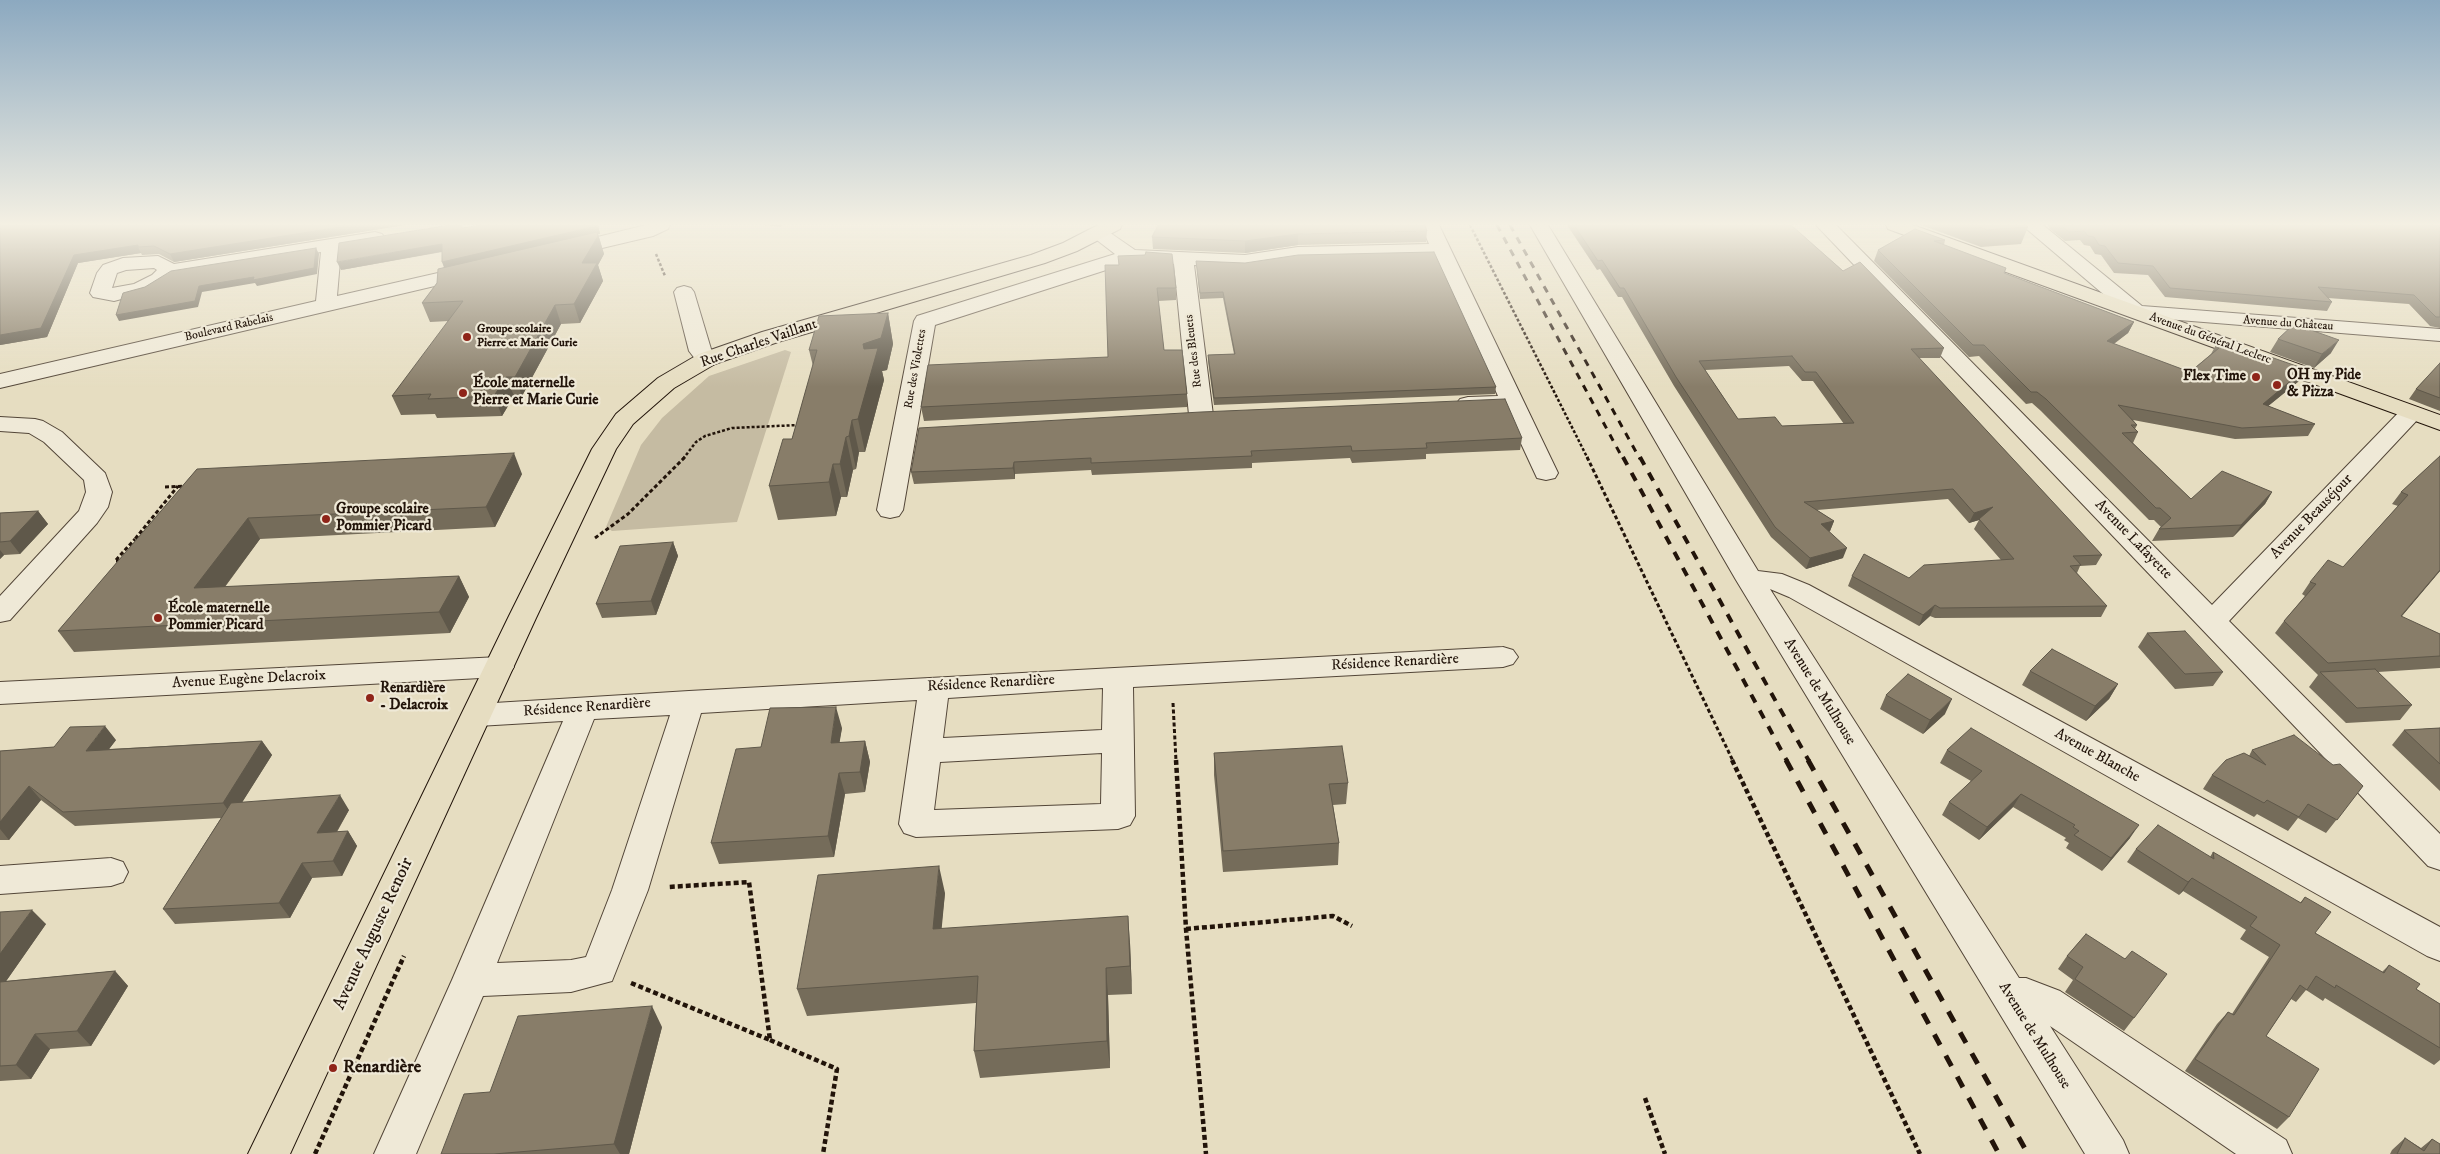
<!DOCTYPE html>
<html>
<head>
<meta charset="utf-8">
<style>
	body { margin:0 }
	canvas { display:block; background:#e6ddc1 }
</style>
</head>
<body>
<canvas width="2440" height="1154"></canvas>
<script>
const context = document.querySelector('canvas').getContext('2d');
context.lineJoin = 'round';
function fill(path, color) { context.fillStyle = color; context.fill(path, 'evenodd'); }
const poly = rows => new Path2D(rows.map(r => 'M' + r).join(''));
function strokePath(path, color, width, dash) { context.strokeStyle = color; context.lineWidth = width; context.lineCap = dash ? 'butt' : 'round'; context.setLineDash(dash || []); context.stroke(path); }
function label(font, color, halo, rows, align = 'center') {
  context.font = font + ' "IM FELL DW Pica",serif'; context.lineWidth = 4.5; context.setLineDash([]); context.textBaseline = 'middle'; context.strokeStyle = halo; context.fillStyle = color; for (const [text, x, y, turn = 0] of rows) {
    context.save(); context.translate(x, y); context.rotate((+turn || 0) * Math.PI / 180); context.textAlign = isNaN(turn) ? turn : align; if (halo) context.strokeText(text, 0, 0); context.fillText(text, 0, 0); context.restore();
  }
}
const green = poly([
	[785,350,791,352,737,522,612,531,606,527,641,445,662,418,709,376]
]);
const pathFar2 = poly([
	[1470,225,1588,459],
	[656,254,665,276],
	[683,459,696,442,705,436,732,428,799,425]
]);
const pathFar1 = poly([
	[1587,457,1733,761],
	[165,487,187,486],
	[141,538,135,539,178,486],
	[595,538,628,514,685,457],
	[120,561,115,561,135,539],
	[1173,703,1176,761]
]);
const path = poly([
	[1176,760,1186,929,1206,1154],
	[1732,760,1920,1154],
	[1186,929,1333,916,1352,926],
	[631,983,770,1040,749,882,668,887],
	[770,1040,837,1069,823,1154],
	[1645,1098,1665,1154],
	[315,1154,404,956]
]);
const minor = poly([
	[646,225,670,225,668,229,653,236,564,257,557,255,554,251,557,247,646,225],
	[1421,225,1439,225,1558,473,1555,478,1546,480,1537,478,1505,409,1468,411,1460,409,1456,404,1460,399,1468,397,1498,396,1435,256,1298,259,1245,267,1194,265,1213,415,1209,420,1201,422,1193,420,1189,415,1174,264,1131,262,935,325,903,510,899,516,890,518,881,516,877,510,914,321,917,316,1115,254,1089,234,1092,230,1099,228,1106,230,1135,250,1245,255,1298,247,1429,244,1421,225],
	[1530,225,1548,225,1758,571,1782,574,1809,585,2440,927,2440,961,2427,956,1789,597,1770,589,2019,978,2026,978,2060,991,2286,1140,2292,1154,2236,1154,2050,1026,2123,1140,2129,1154,2085,1154,1736,580,1530,225],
	[1816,225,1836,225,2212,605,2403,408,2411,406,2419,408,2423,413,2419,418,2229,621,2440,834,2440,870,2428,866,1816,225],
	[2022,225,2043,225,2142,306,2440,329,2440,341,2129,316,2022,225],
	[375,232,382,234,385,238,382,242,341,249,337,296,473,265,480,267,483,271,480,275,473,277,0,388,0,374,316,301,321,252,174,276,166,283,148,292,114,301,93,297,90,293,97,273,103,265,123,258,158,256,174,264,375,232],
	[154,268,157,270,152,275,134,284,112,288,117,273,126,270,154,268],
	[684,286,691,288,694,292,711,349,718,359,715,364,707,366,699,364,689,351,674,292,677,288,684,286],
	[0,417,35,419,43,421,62,432,105,473,112,492,108,507,97,523,10,620,0,622,0,596,79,511,86,492,84,480,44,442,29,433,0,431,0,417],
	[1503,647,1513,650,1518,657,1513,664,1503,667,1133,687,1135,816,1130,825,1118,829,916,837,904,833,899,824,917,700,701,713,648,890,612,981,571,992,483,996,416,1154,374,1154,452,980,563,721,478,726,467,723,463,715,467,707,478,704,689,691,1503,647],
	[1103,688,1102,730,943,738,948,698,1103,688],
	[670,715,612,890,586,957,571,960,497,963,594,719,670,715],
	[1102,753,1101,804,934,810,940,762,1102,753],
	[499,657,509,660,514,667,509,674,499,677,0,704,0,682,499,657],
	[111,858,123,862,128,872,123,882,111,886,0,894,0,866,111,858]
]);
const major = poly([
	[1098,225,1122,225,1120,229,1077,251,1045,263,778,342,715,364,674,388,633,424,616,449,536,618,290,1154,248,1154,508,618,592,449,616,414,658,378,699,354,762,332,1031,255,1063,243,1098,225],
	[1886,225,1913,225,2440,415,2440,430,1888,229,1886,225]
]);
const railFar2 = poly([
	[1497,225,1623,459],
	[1510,225,1640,459]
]);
const railFar1 = poly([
	[1623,457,1787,761],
	[1640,457,1809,761]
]);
const rail = poly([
	[1786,760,1999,1154],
	[1808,760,2028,1154]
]);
const wall = poly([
	[0,225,405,225,174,262,159,254,142,255,141,253,78,263,47,337,0,345],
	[482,225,598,225,600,234,598,234,604,254,598,265,603,281,580,323,561,324,522,396,514,396,502,416,437,418,435,414,401,415,392,396,449,321,430,322,422,303,437,283,444,267,442,252,341,270,465,228],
	[764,225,783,225,781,227],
	[1567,225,1791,225,1843,271,1944,348,1940,358,1919,358,2102,555,2096,565,2080,566,2077,573,2107,606,2101,617,1935,618,1930,616,1919,626,1848,586,1852,576,1909,578,2001,560,1974,529,1979,520,1969,523,1948,499,1817,510,1834,521,1830,531,1829,532,1843,558,1806,569,1771,537,1674,386,1622,297,1618,297,1600,269,1597,270],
	[1789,366,1802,381,1813,381,1844,424,1782,426,1738,419,1705,370],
	[1921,225,2026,225,2028,227,2021,244,1981,247],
	[2048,225,2440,225,2440,328,2430,326,2409,304,2328,298,2332,302,2327,311,2165,297,2148,275,2114,273,2101,255,2095,254,2090,246,2084,245,2080,240,2065,241,2050,229],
	[1915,229,1945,240,1944,245,2004,273,2134,322,2128,333,2114,344,2190,372,2211,354,2216,345,2299,381,2268,406,2315,424,2308,436,2235,439,2133,420,2137,425,2135,429,2138,432,2133,443,2191,499,2272,492,2265,504,2233,537,2152,541,2159,529,2161,527,2154,520,2149,520,2041,411,2032,403,2026,404,1979,356,1969,357,1874,261,1878,250],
	[1427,231,1426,242,1298,245,1245,253,1153,249,1152,237],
	[1196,261,1496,387,1495,394,1214,405,1208,361,1208,355,1234,354,1223,298,1200,299],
	[1119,265,1176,288,1176,300,1158,301,1164,350,1187,394,1187,407,924,421,921,407,1108,357],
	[888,313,893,344,887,370,882,371,884,380,865,452,859,452,856,469,853,470,847,497,841,497,836,516,778,520,769,486,792,439,813,366,809,350],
	[2278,339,2331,353,2314,368,2270,352],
	[2440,363,2440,411,2409,399,2416,389],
	[919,428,1522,438,1520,450,1426,454,1426,459,1352,463,1350,458,1252,463,1252,468,1092,475,1091,470,1015,474,1015,479,914,484,911,472],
	[2440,456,2440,571,2401,617,2440,634,2440,668,2378,672,2412,705,2400,720,2346,723,2309,687,2318,675,2275,633,2284,621,2305,596,2302,594,2310,582,2343,567,2398,506,2392,504,2401,492],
	[197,469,522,474,495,527,260,539,225,587,459,576,469,597,450,633,74,652,58,631],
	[38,511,48,524,20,554,4,555,0,559,0,513],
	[673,542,678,556,656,615,602,618,596,604],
	[2147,633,2223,672,2213,686,2175,689,2138,647],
	[2030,671,2118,684,2109,699,2086,721,2022,685],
	[1886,695,1945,714,1923,734,1880,709],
	[842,728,839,743,865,741,870,762,865,792,845,794,834,857,719,864,711,843,761,747],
	[2440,728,2440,791,2392,745,2404,730],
	[116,740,109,749,262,741,272,755,242,802,349,810,337,832,348,831,357,846,342,876,312,878,290,918,175,924,163,909,221,818,75,826,41,800,9,840,0,840,0,751,54,747],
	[1947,750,2130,838,2102,871,2066,848,2069,843,2064,840,2066,838,2013,807,1979,840,1942,815,1949,802,1971,781,1940,763],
	[2252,750,2363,786,2326,833,2298,818,2288,831,2257,814,2254,817,2203,789,2212,775,2249,756],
	[1214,753,1348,783,1346,804,1333,805,1339,843,1338,865,1223,872,1214,775],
	[2136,849,2210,857,2213,852,2300,903,2305,897,2315,933,2382,972,2389,965,2416,989,2440,1004,2440,1060,2434,1065,2325,998,2323,1001,2306,990,2296,1002,2291,999,2266,1036,2289,1117,2277,1129,2185,1071,2217,1024,2228,1012,2232,1014,2269,957,2240,939,2246,930,2183,891,2179,895,2127,862],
	[945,893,941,929,1130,943,1132,994,1108,995,1110,1068,980,1078,974,1051,976,1003,807,1016,797,989],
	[0,912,46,924,6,981,115,971,128,986,91,1046,50,1049,31,1079,0,1081],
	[2086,934,2134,1018,2124,1031,2065,992,2073,980,2058,969,2067,956],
	[662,1027,629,1154,441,1154,490,1092],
	[2405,1138,2421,1148,2432,1139,2440,1154,2390,1154,2392,1150]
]);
const shadedWall = poly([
	[353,225,405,225,174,262,170,254],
	[598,225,600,234,598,234,604,254,598,265,603,281,580,323,574,304,445,270,442,262],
	[1298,234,1298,245,1245,253,1245,241],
	[442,244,445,251,341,270,337,262],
	[138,245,138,247,141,253,78,263,47,337,0,345,0,335,74,255],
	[316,248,319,254,317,274,257,286,255,283,202,292,198,307,119,321,116,315,199,286],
	[555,305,561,324,522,396,515,377],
	[888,313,893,344,887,370,882,371,884,380,865,452,858,419,863,344],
	[2134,322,2128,333,2102,352,2107,341],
	[2339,340,2331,353,2314,368,2322,354],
	[2305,369,2299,381,2256,416,2263,404],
	[506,377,514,396,502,416,494,396],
	[852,420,859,452,856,469,849,436],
	[846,437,853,470,847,497,840,464],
	[514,453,522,474,495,527,486,507],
	[1014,462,1015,474,1015,479,1013,468],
	[833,464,841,497,836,516,829,482],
	[2272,492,2265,504,2233,537,2241,525],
	[1993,507,1979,520,1969,523,1974,513],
	[38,511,48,524,20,554,10,541],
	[248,518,260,539,208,609,194,588],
	[1834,521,1830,531,1817,535,1821,524],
	[673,542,678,556,656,615,651,601],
	[1847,548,1843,558,1806,569,1810,558],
	[0,550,4,555,0,559],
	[2440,570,2440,571,2391,629,2401,616],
	[459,576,469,597,450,633,439,612],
	[1935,605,1930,616,1919,626,1923,615],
	[2118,684,2109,699,2086,721,2095,706],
	[1952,699,1945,714,1923,734,1930,720],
	[836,707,842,728,836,764,831,743],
	[105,726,116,740,97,765,86,751],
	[262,741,272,755,233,817,223,803],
	[865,741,870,762,865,792,860,772],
	[839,773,845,794,834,857,828,836],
	[29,786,41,800,9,840,0,829,0,822],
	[2021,794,2013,807,1979,840,1987,827],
	[340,795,349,810,327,848,317,833],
	[2139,825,2130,838,2102,871,2111,858],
	[348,831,357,846,342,876,333,861],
	[302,863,312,878,290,918,279,903],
	[939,866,945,893,939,957,933,929],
	[2192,878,2183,891,2179,895,2188,882],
	[32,910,46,924,0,990,0,954],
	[1128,916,1130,943,1132,994,1130,966],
	[1106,968,1108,995,1110,1068,1107,1041],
	[115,971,128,986,91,1046,77,1031],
	[652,1006,662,1027,629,1154,620,1154,614,1144],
	[35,1034,50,1049,31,1079,16,1065]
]);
const building = poly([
	[0,225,353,225,170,254,154,246,138,247,138,245,74,255,41,328,0,335,0,225],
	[450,225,462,225,462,228,482,225,597,225,597,226,442,262,442,244,337,262,339,243,450,225],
	[1158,225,1425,225,1427,231,1298,234,1245,241,1152,237,1158,225],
	[1574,225,1791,225,1843,271,1860,262,1944,348,1911,349,2102,555,2073,556,2081,565,2070,566,2107,606,1940,608,1935,605,1923,615,1852,576,1864,554,1909,578,1924,565,2014,559,1979,519,1993,507,1974,513,1953,489,1804,502,1834,521,1821,524,1847,548,1810,558,1775,527,1676,377,1624,288,1620,288,1602,260,1598,261,1574,225],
	[1792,356,1805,372,1816,372,1854,423,1782,426,1775,417,1738,419,1699,361,1792,356],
	[1974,225,2026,225,2028,227,1987,230,1974,225],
	[2061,225,2440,225,2440,317,2436,317,2414,295,2318,287,2332,302,2170,288,2153,266,2118,263,2105,246,2099,245,2094,237,2088,236,2084,231,2069,232,2061,225],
	[1915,229,1945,240,1934,241,2006,268,2004,273,2134,322,2107,341,2190,372,2219,348,2216,345,2256,359,2262,354,2305,369,2263,404,2315,424,2242,428,2118,405,2137,425,2131,425,2138,432,2122,433,2191,499,2222,471,2272,492,2241,525,2159,529,2171,518,2160,508,2156,508,2046,399,2037,392,2031,392,1984,345,1973,345,1878,250,1915,229],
	[597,232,598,236,582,263,597,263,574,304,555,305,515,377,506,377,494,396,428,399,431,394,392,396,463,301,422,303,437,283,438,269,597,232],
	[316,248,314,268,253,280,254,277,199,286,195,301,116,315,123,293,145,287,171,271,316,248],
	[1146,252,1172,254,1176,288,1157,288,1164,350,1182,350,1187,394,921,407,928,365,1108,357,1105,265,1119,265,1118,256,1145,255,1146,252],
	[1434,252,1496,387,1214,398,1208,355,1235,354,1223,292,1200,293,1196,261,1245,263,1298,255,1434,252],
	[888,313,881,338,863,344,864,349,878,348,858,419,852,420,849,436,846,437,840,464,833,464,829,482,769,486,783,439,792,439,817,350,809,350,819,316,888,313],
	[2294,324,2339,340,2322,354,2278,339,2294,324],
	[2440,363,2440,398,2416,389,2440,363],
	[1505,399,1522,438,1426,443,1427,448,1352,451,1351,446,1251,451,1252,456,1091,463,1091,458,1014,462,1013,468,911,472,919,428,1201,412,1505,399],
	[514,453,486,507,248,518,194,588,459,576,439,612,58,631,197,469,514,453],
	[2440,456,2440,570,2401,616,2440,634,2440,656,2328,663,2284,621,2316,584,2310,582,2328,560,2343,567,2408,495,2401,492,2440,456],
	[38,511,10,541,0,542,0,513,38,511],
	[673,542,651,601,596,604,620,546,673,542],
	[2185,631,2223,672,2185,674,2147,633,2185,631],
	[2052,649,2118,684,2095,706,2030,671,2052,649],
	[2375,669,2412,705,2357,708,2320,672,2375,669],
	[1908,674,1952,699,1930,720,1886,695,1908,674],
	[836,707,831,743,865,741,860,772,839,773,828,836,711,843,736,749,761,747,770,708,836,707],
	[105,726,86,751,262,741,223,803,63,812,29,786,0,822,0,751,54,747,70,727,105,726],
	[1971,728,2139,825,2111,858,2074,835,2079,831,2073,827,2075,825,2021,794,1987,827,1949,802,1982,771,1947,750,1971,728],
	[2440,728,2440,764,2404,730,2440,728],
	[2294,735,2333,765,2340,764,2363,786,2337,820,2308,804,2299,817,2267,800,2264,803,2212,775,2226,760,2244,753,2266,765,2252,750,2294,735],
	[1342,746,1348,783,1329,784,1339,843,1223,851,1214,753,1342,746],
	[340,795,317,833,348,831,333,861,302,863,279,903,163,909,231,803,340,795],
	[2158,825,2214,859,2213,852,2301,903,2305,897,2331,912,2315,933,2384,973,2389,965,2420,984,2416,989,2440,1004,2440,1048,2336,985,2335,988,2316,976,2307,990,2300,985,2266,1036,2319,1069,2289,1117,2195,1059,2228,1012,2234,1015,2280,945,2250,926,2257,917,2192,878,2188,882,2136,849,2158,825],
	[939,866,933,929,1128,916,1130,966,1106,968,1107,1041,974,1051,978,976,797,989,818,875,939,866],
	[32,910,0,954,0,912,32,910],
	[2086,934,2125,959,2132,951,2167,974,2134,1018,2075,979,2083,967,2067,956,2086,934],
	[115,971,77,1031,35,1034,16,1065,0,1066,0,982,115,971],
	[652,1006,614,1144,494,1154,441,1154,464,1094,490,1092,518,1016,652,1006],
	[2405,1138,2424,1151,2432,1139,2440,1144,2440,1154,2397,1154,2405,1138]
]);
const markers = [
	[467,337,5,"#8f2418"],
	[2256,377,5,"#8f2418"],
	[2277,385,5,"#8f2418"],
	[463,393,5,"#8f2418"],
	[326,519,5,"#8f2418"],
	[158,618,5,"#8f2418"],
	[370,698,5,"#8f2418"],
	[333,1068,5,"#8f2418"]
];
const farStreetnames = [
	["Avenue du Château",2288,324,4],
	["Boulevard Rabelais",229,328,-13],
	["Avenue du Général Leclerc",2210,339,20],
	["Rue des Bleuets",1194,351,-97],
	["Rue des Violettes",916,369,-80]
];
const farPoinames = [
	["Groupe scolaire",477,330],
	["Pierre et Marie Curie",477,344]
];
const streetNames = [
	["Rue Charles Vaillant",759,344,-19],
	["Avenue Beauséjour",2312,517,-46],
	["Avenue Lafayette",2133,540,46],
	["Résidence Renardière",1395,663,-3],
	["Avenue Eugène Delacroix",249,680,-3],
	["Résidence Renardière",991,684,-3],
	["Avenue de Mulhouse",1819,692,58],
	["Résidence Renardière",587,708,-4],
	["Avenue Blanche",2097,756,29],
	["Avenue de Mulhouse",2034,1036,58]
];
const poiNames = [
	["OH my Pide",2287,376],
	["& Pizza",2287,393],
	["Flex Time",2246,377,"right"],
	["École maternelle",473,384],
	["Pierre et Marie Curie",473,401],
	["Groupe scolaire",336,510],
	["Pommier Picard",336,527],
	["École maternelle",168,609],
	["Pommier Picard",168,626],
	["Renardière",380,689],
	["- Delacroix",380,706]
];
const nearStreetnames = [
	["Avenue Auguste Renoir",374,934,-65]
];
const nearPoinames = [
	["Renardière",343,1068]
];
fill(green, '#c5bba2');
strokePath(minor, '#534638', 2);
strokePath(major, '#22140a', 2);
strokePath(pathFar2, '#22140a', 2.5, [3, 2]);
strokePath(pathFar1, '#22140a', 3, [4, 2.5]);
strokePath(path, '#22140a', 4.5, [5, 3]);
fill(minor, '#efe9d7');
fill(major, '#e6ddc1');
strokePath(railFar2, '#22140a', 3, [7, 7]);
strokePath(railFar1, '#22140a', 4, [9, 9]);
strokePath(rail, '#22140a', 5, [12, 12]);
fill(wall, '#756c5a');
fill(shadedWall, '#5f584a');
fill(building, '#887d69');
strokePath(building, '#5f584a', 1);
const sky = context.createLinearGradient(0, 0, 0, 387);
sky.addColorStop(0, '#8ca9c0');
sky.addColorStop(0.58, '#f4f0e3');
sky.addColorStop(1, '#f4f0e300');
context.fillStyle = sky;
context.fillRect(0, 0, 2440, 387);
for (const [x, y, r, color] of markers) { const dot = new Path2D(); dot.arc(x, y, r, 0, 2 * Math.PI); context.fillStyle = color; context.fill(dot); strokePath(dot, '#efe9d7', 2); }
label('12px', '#22140a', '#efe9d7', farStreetnames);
label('bold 12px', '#22140a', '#efe9d7', farPoinames, 'left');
label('15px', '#22140a', '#efe9d7', streetNames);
label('bold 15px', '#22140a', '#efe9d7', poiNames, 'left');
label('18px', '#22140a', '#efe9d7', nearStreetnames);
label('bold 18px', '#22140a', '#efe9d7', nearPoinames, 'left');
</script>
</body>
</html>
